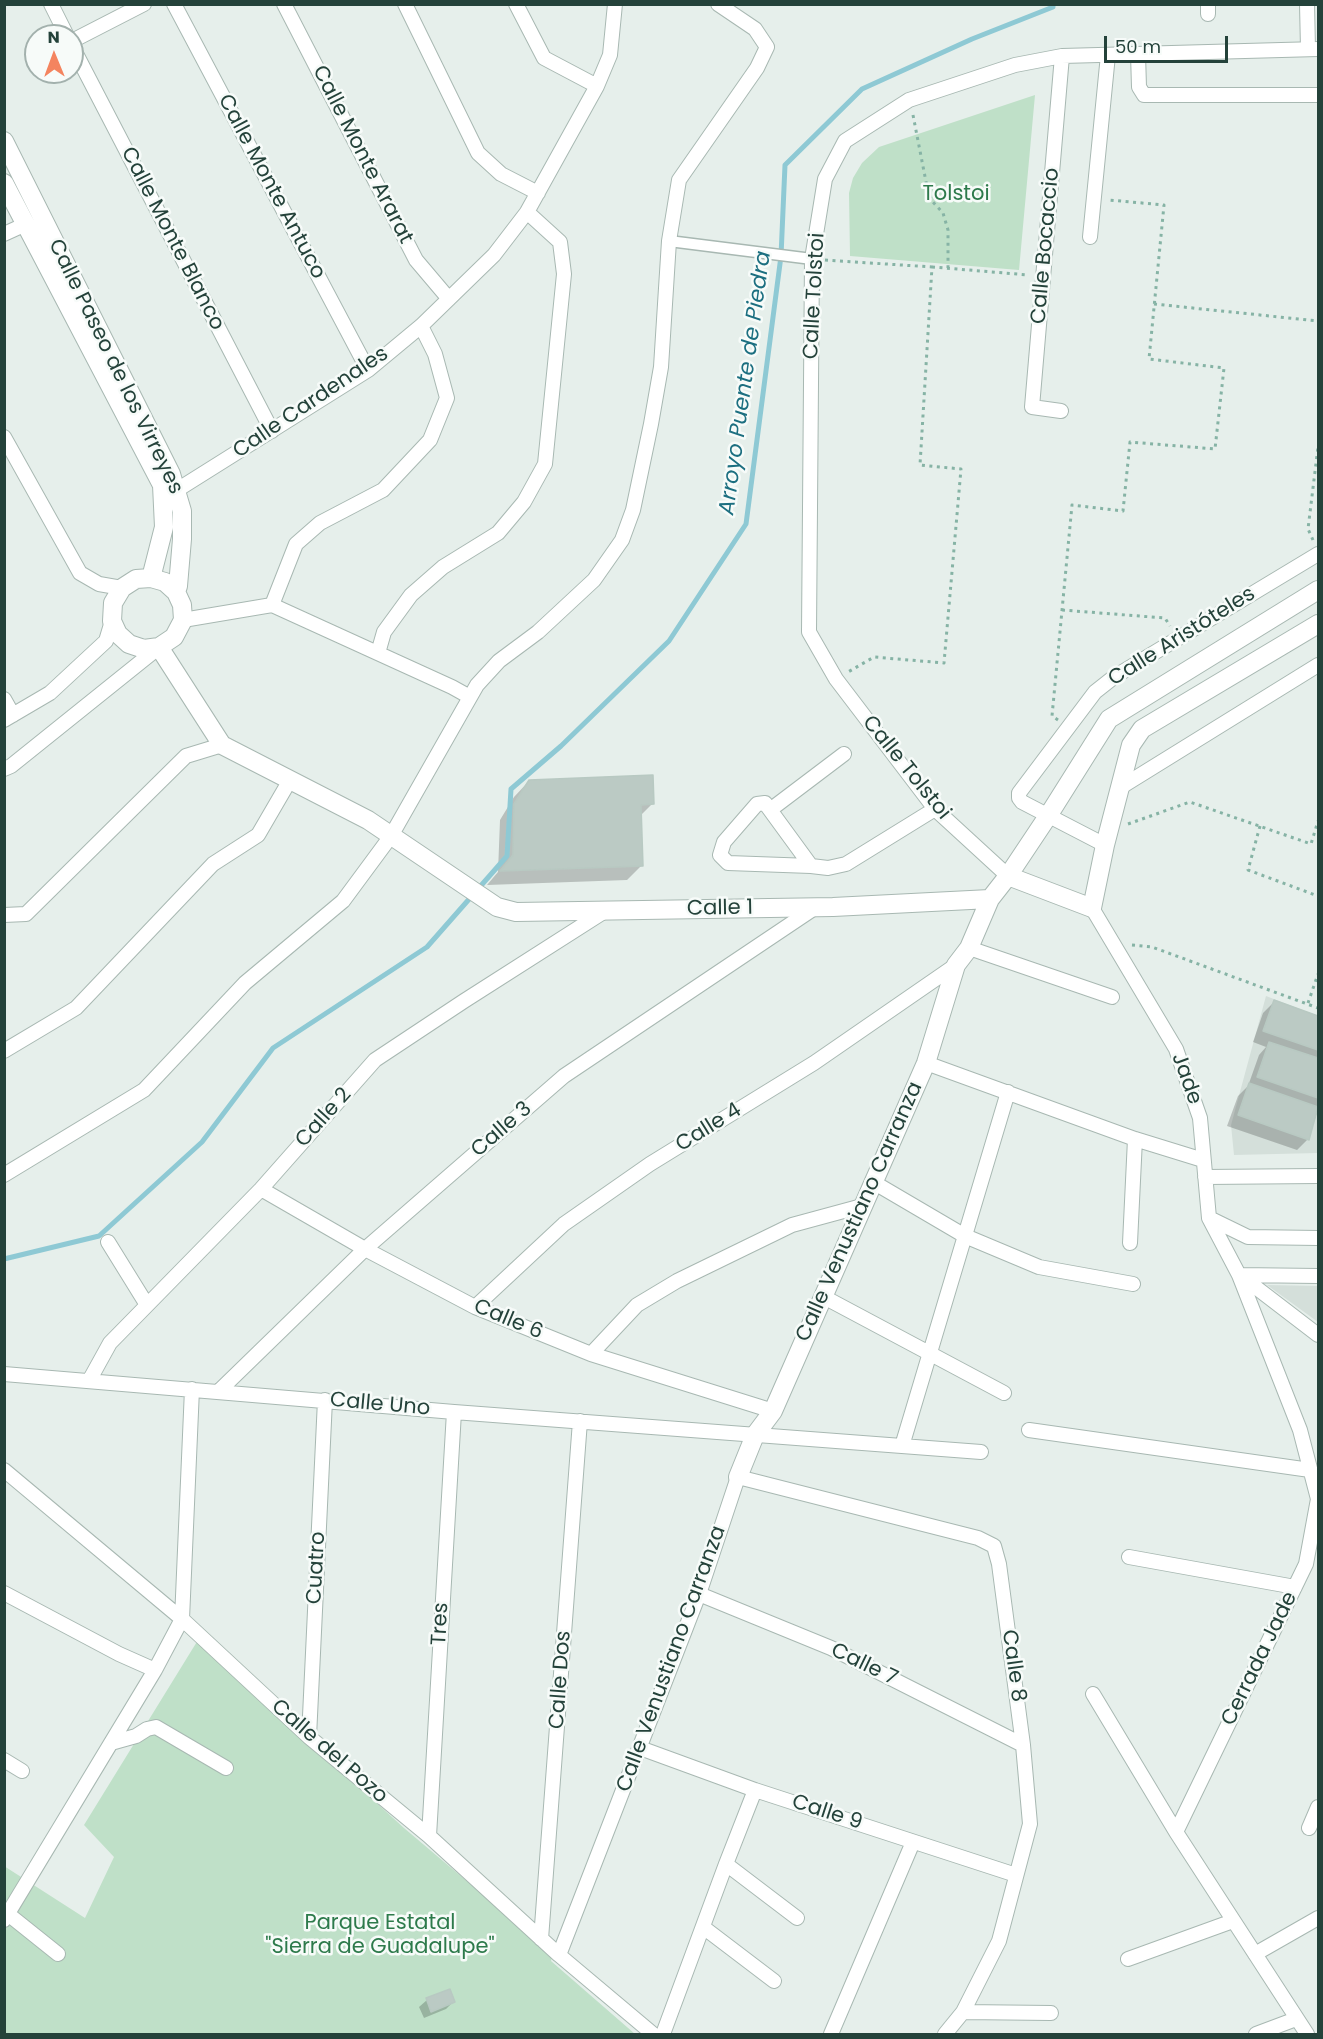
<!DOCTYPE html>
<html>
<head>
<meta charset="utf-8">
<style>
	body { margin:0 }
	#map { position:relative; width:1323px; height:2039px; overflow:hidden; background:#e6efeb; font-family:Poppins,sans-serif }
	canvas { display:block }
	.frame { position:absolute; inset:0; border:6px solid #24423a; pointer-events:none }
	.north { position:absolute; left:24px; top:24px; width:60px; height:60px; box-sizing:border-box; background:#f7fbf9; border:2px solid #a3b1ad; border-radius:50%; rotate:359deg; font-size:16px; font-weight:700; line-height:24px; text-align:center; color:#24423a }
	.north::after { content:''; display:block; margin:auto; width:21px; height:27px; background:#f4845f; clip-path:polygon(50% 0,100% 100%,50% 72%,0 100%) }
	.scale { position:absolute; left:1104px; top:36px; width:124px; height:27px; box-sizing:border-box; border:3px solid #24423a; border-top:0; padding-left:8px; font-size:18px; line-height:21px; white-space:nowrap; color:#24423a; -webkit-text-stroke:4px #f7fbf9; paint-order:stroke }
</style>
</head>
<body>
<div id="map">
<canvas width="1323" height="2039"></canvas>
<div class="frame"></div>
<div class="north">N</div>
<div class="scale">50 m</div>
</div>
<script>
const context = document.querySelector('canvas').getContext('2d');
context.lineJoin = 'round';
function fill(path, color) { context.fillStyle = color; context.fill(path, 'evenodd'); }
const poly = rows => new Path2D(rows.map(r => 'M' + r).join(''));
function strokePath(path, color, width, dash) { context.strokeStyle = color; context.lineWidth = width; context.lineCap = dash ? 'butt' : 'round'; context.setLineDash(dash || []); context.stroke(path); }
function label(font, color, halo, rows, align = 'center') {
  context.font = font + ' Poppins,sans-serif'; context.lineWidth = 5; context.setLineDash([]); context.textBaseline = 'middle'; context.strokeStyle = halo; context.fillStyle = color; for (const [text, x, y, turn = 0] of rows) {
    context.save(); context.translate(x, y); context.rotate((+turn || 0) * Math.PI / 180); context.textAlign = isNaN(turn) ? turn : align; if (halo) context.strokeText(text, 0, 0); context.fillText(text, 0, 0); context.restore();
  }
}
const built = poly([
	[1266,996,1318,1016,1318,1153,1234,1155,1231,1125],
	[1267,1285,1318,1286,1318,1322]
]);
const green = poly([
	[1035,95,1019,270,850,256,849,193,853,178,862,163,879,147],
	[198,1640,404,1828,553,1954,551,1961,635,2034,5,2034,4,1866,85,1918,114,1857,84,1825]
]);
const shadow = poly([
	[529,781,652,804,640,816,642,865,627,880,487,885,498,872,500,820,514,797],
	[1274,1002,1318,1017,1318,1110,1308,1139,1297,1150,1227,1126,1238,1096,1248,1086,1259,1055,1266,1047,1253,1042,1263,1013],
	[427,2000,453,2002,446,2009,424,2018,419,2007]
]);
const stream = poly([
	[4,1259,99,1236,202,1142,273,1048,427,947,507,856,511,789,561,746,669,641,746,524,781,256,785,165,862,89,972,39,1053,7,1053,4]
]);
const building = poly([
	[653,775,654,804,641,805,643,866,500,871,513,855,514,804,529,780,653,775],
	[1274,1000,1318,1016,1318,1050,1263,1031,1274,1000],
	[1269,1042,1318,1058,1318,1098,1257,1077,1269,1042],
	[1249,1083,1318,1107,1309,1140,1238,1115,1249,1083],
	[450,1989,455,2002,431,2012,426,1998,450,1989]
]);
const path = poly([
	[913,115,928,192,932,201,943,213,948,230,948,268],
	[825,260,932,267,920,465,961,469,944,663,874,657,848,672],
	[932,267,1029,275],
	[1154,304,1318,321],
	[1313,540,1308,529,1318,447],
	[1062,610,1165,618,1170,626],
	[1058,720,1052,716,1072,505,1123,511,1130,442,1215,449,1224,368,1149,359,1164,205,1109,200],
	[1128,824,1190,802,1311,844,1318,821],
	[1260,826,1248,870,1318,896],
	[1132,945,1152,947,1318,1008],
	[1308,1003,1318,974]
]);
const pedestrian = poly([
	[669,241,812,259]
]);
const minor = poly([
	[51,4,67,36],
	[174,4,368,370],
	[284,4,416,260,449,299],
	[405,4,478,153,501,174,538,193],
	[516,4,544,58,597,86],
	[1208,4,1208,14],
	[1307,4,1308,49],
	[72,41,144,4],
	[72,46,272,431],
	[1138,54,1139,87,1144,95,1318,95],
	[4,234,26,224],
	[1090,237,1108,55],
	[1061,411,1032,407,1062,56],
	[4,437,80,573,99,584,122,588],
	[177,490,368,370,421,326,494,255,527,212,597,86,610,55,615,4],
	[272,605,296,544,320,523,383,490,430,440,447,398,435,354,421,326],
	[183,620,272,605,452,687,470,697],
	[378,653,384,632,411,595,443,567,498,533,524,502,545,464,564,274,560,242,527,212],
	[4,699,13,715],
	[4,720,50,693,106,641,112,621],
	[4,769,11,766,158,648],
	[1121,787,1318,665],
	[770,810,844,754],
	[1105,845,1022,802,1019,798,1019,793,1095,692,1114,677,1318,554],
	[811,866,728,863,720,855,724,842,757,804,765,803,811,866,828,868,846,864,935,809],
	[1008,876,935,809,836,679,809,632,812,259,825,179,845,141,909,100,1015,65,1062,56,1318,49],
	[1092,908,1176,1049,1200,1118,1209,1218,1239,1275,1300,1430,1318,1499,1306,1564,1176,1832],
	[4,915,26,914,186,756,222,745],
	[969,948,1112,997],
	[4,1051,76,1008,213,864,258,835,290,780],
	[926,1063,1135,1139,1203,1160],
	[4,1175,144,1090,245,983,343,901,391,836,477,685,499,661,538,632,594,580,622,540,633,510,651,424,661,367,669,241,679,180,757,68,767,47,755,29,718,4],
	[1205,1177,1318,1176],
	[873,1182,965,1236,1039,1267,1133,1284],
	[261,1189,365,1249,475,1307,591,1354,773,1411],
	[1209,1218,1248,1237,1318,1238],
	[108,1242,147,1305],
	[1130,1243,1135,1139],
	[1239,1275,1318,1276],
	[1241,1276,1318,1335],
	[822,1296,1004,1393],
	[475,1307,564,1224,650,1164,814,1063,956,965],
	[591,1354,637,1305,677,1281,792,1225,862,1206],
	[4,1374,454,1412,981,1452],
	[89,1381,110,1343,261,1189,375,1060,464,1001,605,911],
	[219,1391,365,1249,564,1076,816,907],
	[1029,1430,1310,1470],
	[902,1446,1008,1092],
	[4,1470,182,1619,309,1737,429,1836,559,1955,653,2034],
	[1129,1557,1295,1587],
	[4,1593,119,1654,155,1670],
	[699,1594,831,1648,1023,1745],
	[1093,1694,1176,1832,1307,2034],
	[309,1737,325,1400],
	[111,1743,136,1736,147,1729,156,1727,226,1768],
	[640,1748,755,1790,1016,1875],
	[4,1760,22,1771],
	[1309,1828,1318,1807],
	[429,1836,454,1412],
	[726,1864,797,1918],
	[8,1914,58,1954],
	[4,1920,155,1670,182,1619,192,1389],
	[703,1927,774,1981],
	[541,1939,580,1421],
	[1255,1954,1318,1918],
	[559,1955,699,1594,738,1477,978,1538,994,1546,999,1564,1023,1745,1030,1824,999,1941,963,2012,945,2034],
	[1128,1959,1233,1921],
	[963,2012,1051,2013],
	[663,2034,726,1864,755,1790],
	[831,2034,913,1842],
	[1256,2034,1296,2019]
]);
const tertiary = poly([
	[4,141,171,474,182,511,182,539,178,586,176,592,182,605,183,620,174,637,159,647,144,649,129,644,118,634,112,621,113,603,122,588,136,579,151,578,165,582,176,592],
	[4,183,162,485,164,527,151,578],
	[159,647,222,745,368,820,497,907,516,912,833,907,990,899],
	[1008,876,1092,908,1105,845,1131,745,1142,729,1318,624],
	[738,1477,755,1435,773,1411,926,1063,956,965,969,948,990,899,1008,876,1048,816,1109,719,1318,590]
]);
const streetNames = [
	["Calle Monte Ararat",362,155,63],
	["Calle Monte Antuco",271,187,62],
	["Calle Monte Blanco",172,239,63],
	["Calle Bocaccio",1046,246,-85],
	["Calle Tolstoi",815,296,-87],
	["Calle Paseo de los Virreyes",115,367,64],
	["Calle Cardenales",311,403,-34],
	["Calle Aristóteles",1182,637,-32],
	["Calle Tolstoi",906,768,51],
	["Calle 1",720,909,-1],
	["Jade",1186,1079,70],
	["Calle 2",324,1118,-48],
	["Calle 4",709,1128,-32],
	["Calle 3",502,1130,-41],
	["Calle Venustiano Carranza",860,1212,-66],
	["Calle 6",508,1320,23],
	["Calle Uno",380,1405,5],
	["Cuatro",317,1568,-87],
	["Tres",441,1624,-87],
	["Calle Venustiano Carranza",672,1659,-70],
	["Cerrada Jade",1260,1659,-64],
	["Calle 7",864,1665,26],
	["Calle 8",1013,1666,82],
	["Calle Dos",561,1680,-86],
	["Calle del Pozo",329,1752,41],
	["Calle 9",827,1813,18]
];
const parkNames = [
	["Tolstoi",956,195],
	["Parque Estatal",380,1924],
	["\"Sierra de Guadalupe\"",380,1948]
];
const waterNames = [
	["Arroyo Puente de Piedra",746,383,-82]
];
fill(built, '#d4dfda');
fill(green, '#bfe0c8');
fill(shadow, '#0003');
strokePath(stream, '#8ec9d4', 5);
fill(building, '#bbcac4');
strokePath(building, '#b8c9c2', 1.5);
strokePath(pedestrian, '#a8b8b2', 13);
strokePath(minor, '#a8b8b2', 16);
strokePath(tertiary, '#a8b8b2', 20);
strokePath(path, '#86b3a5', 3, [3, 4.5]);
strokePath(pedestrian, '#fff', 10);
strokePath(minor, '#fff', 14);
strokePath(tertiary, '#fff', 18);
label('21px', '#24423a', '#f7fbf9', streetNames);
label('21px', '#2d7a4b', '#f7fbf9', parkNames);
label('italic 22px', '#1c6f80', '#f7fbf9', waterNames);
</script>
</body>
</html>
